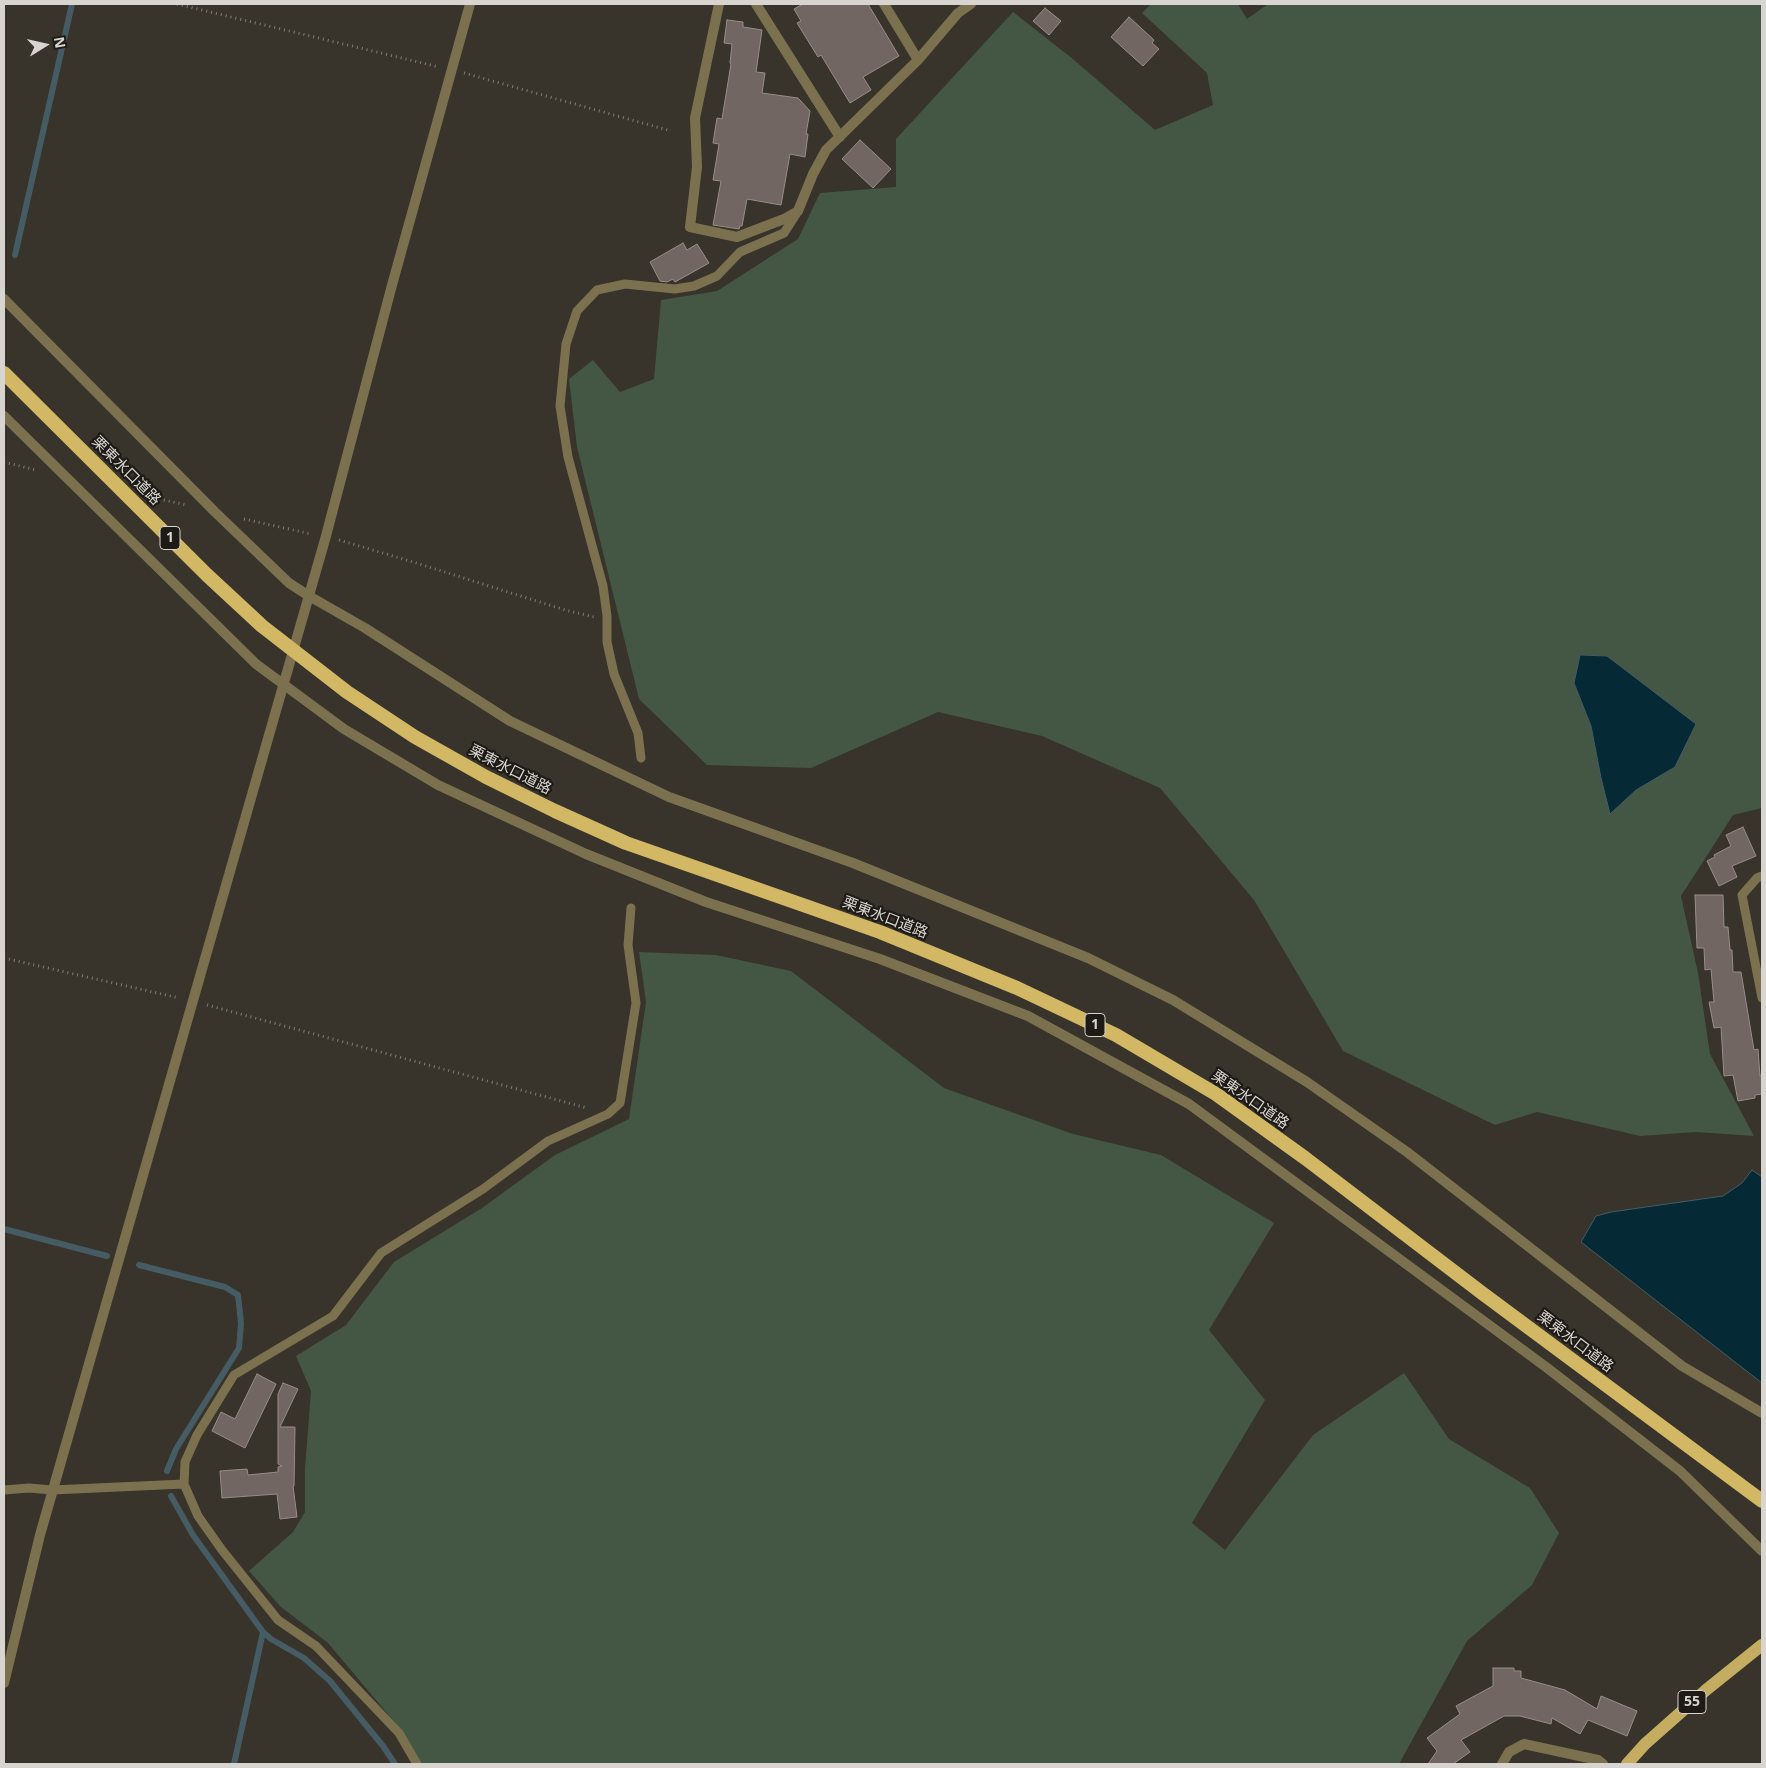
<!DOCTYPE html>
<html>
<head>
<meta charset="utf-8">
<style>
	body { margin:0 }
	#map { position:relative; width:1766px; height:1768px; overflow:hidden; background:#38332b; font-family:"Noto Sans",sans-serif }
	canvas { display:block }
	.frame { position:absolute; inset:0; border:5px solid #d8d4cf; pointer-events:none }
	.north { position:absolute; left:20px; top:20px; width:50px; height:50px; -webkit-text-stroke:4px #1e1b17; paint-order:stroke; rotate:80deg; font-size:14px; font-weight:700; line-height:20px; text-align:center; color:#d8d4cf }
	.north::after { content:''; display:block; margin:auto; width:18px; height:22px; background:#d8d4cf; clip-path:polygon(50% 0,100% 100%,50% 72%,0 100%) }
</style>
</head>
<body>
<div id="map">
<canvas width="1766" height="1768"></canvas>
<div class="frame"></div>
<div class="north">N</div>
</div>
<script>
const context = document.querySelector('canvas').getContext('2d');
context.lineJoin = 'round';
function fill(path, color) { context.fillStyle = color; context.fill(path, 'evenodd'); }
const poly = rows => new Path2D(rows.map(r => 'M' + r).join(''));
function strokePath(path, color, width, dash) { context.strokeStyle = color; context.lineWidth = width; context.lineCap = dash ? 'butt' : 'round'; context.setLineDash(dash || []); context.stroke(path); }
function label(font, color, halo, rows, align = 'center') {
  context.font = font + ' "Noto Sans","Noto Sans JP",sans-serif'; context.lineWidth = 4.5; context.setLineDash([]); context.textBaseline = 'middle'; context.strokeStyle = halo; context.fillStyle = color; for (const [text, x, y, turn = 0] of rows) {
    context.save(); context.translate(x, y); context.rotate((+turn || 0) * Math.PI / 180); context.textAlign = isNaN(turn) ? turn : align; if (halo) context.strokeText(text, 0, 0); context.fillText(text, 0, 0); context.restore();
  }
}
const green = poly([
	[1151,4,1238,4,1247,19,1268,4,1762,4,1762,808,1733,815,1681,896,1698,973,1710,1054,1754,1136,1696,1132,1640,1136,1537,1112,1495,1125,1343,1051,1254,900,1160,788,1042,736,938,712,811,768,707,765,639,699,577,447,569,379,593,360,620,392,654,379,661,300,717,291,798,239,820,193,896,187,896,139,1013,12,1073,59,1155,130,1213,105,1207,73,1142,13],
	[1607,656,1696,724,1675,767,1636,790,1610,814,1601,778,1591,726,1574,683],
	[639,952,716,955,791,971,944,1088,1073,1134,1161,1155,1274,1223,1209,1330,1265,1400,1192,1523,1225,1550,1313,1435,1404,1373,1449,1439,1530,1488,1559,1533,1532,1585,1467,1641,1399,1764,421,1764,402,1731,328,1643,281,1607,249,1571,293,1532,305,1512,305,1468,311,1391,296,1356,346,1325,394,1262,482,1208,555,1155,629,1119,646,1002]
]);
const water = poly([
	[1580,655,1607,656,1696,724,1675,767,1636,790,1610,814,1601,778,1591,726,1574,683,1580,655],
	[1752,1170,1762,1177,1762,1383,1581,1242,1596,1216,1611,1212,1723,1196,1742,1183,1752,1170]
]);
const stream = poly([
	[15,255,72,4],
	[4,1229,107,1256],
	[139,1265,225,1287,238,1295,241,1323,239,1348,176,1449,167,1471],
	[171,1496,193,1535,263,1632,271,1639,304,1658,330,1681,383,1746,395,1764],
	[234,1764,263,1632]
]);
const building = poly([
	[803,4,868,4,899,56,863,77,871,90,850,103,821,55,818,57,797,23,801,21,794,9,803,4],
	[1045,8,1061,21,1049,35,1033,21,1045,8],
	[1129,17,1154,40,1152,43,1159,49,1143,66,1111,37,1129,17],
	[727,20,743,22,743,27,762,30,756,72,765,73,762,93,798,98,810,111,806,134,808,134,805,157,790,154,781,205,747,199,742,226,740,226,739,229,713,225,721,181,713,180,719,144,713,143,717,118,722,119,731,64,730,63,732,44,724,43,727,20],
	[860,140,891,169,873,188,842,159,860,140],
	[683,243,687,250,697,244,709,263,675,282,673,279,667,282,660,281,650,262,683,243],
	[1743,827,1756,856,1732,866,1737,877,1719,886,1707,861,1715,857,1714,855,1731,846,1726,835,1743,827],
	[1695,895,1723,895,1724,927,1728,927,1730,950,1732,950,1733,972,1741,972,1754,1050,1758,1049,1760,1076,1762,1075,1762,1094,1755,1095,1755,1098,1738,1101,1733,1075,1724,1076,1721,1027,1714,1028,1709,1002,1714,1002,1711,969,1705,970,1704,948,1697,948,1695,895],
	[257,1374,276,1384,245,1448,212,1431,221,1412,235,1419,257,1374],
	[283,1383,298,1389,280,1427,295,1427,294,1486,293,1486,297,1517,280,1519,277,1494,222,1498,220,1471,247,1469,248,1475,278,1472,278,1467,282,1466,278,1464,278,1394,283,1383],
	[1493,1668,1514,1668,1514,1671,1521,1671,1521,1678,1565,1690,1597,1709,1601,1696,1637,1711,1627,1736,1588,1720,1580,1734,1552,1718,1551,1724,1520,1716,1504,1716,1461,1740,1470,1752,1453,1764,1428,1764,1437,1751,1427,1738,1460,1714,1456,1706,1493,1686,1493,1668]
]);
const path = poly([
	[177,4,439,67],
	[464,73,671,131],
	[4,462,36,470],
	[154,498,187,505],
	[244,519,311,534],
	[339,540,413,562,565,610,594,617],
	[4,958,179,998],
	[207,1005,587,1108]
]);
const service = poly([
	[641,758,638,733,614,674,607,642,607,616,603,586,568,457,560,406,566,344,577,311,597,290,625,284,675,289,694,286,717,276,740,252,784,233,798,211],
	[1762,876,1757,878,1742,895,1762,998],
	[4,1490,29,1488,52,1490,184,1484],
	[417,1764,399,1733,316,1646,278,1620,222,1550,198,1516,184,1484,185,1462,197,1435,234,1375,333,1316,381,1253,483,1189,548,1141,608,1114,620,1103,636,1003,628,945,631,908]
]);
const minor = poly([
	[719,4,695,118,697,167,690,227,737,237,784,219,798,211,813,174,826,150,918,60,958,13,971,4],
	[756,4,840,137],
	[884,4,918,60],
	[4,299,215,512,289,583,309,596,365,628,510,721,669,797,853,863,1088,958,1173,1000,1307,1082,1407,1152,1682,1366,1762,1413],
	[4,416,256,664,344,729,438,785,586,854,706,902,880,959,1028,1016,1189,1104,1546,1367,1680,1471,1762,1551],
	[4,1683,40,1535,326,536,392,285,470,4],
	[1502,1764,1509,1752,1524,1744,1598,1760,1603,1764]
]);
const primary = poly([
	[1627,1764,1645,1744,1706,1690,1762,1645]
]);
const trunk = poly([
	[4,373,207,575,262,626,347,692,415,737,486,777,555,811,626,843,880,932,1017,988,1116,1035,1216,1094,1305,1158,1482,1293,1762,1501]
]);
const shields = [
	[170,538,20],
	[1095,1025,20],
	[1692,1702,28]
];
const shieldNames = [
	["1",170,538],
	["1",1095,1025],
	["55",1692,1702]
];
const streetNames = [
	["栗東水口道路",126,471,45],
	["栗東水口道路",510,770,27],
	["栗東水口道路",885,918,21],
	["栗東水口道路",1250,1100,35],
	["栗東水口道路",1575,1342,37]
];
fill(green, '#435744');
fill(water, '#062936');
strokePath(water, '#455c64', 1);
strokePath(stream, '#455c64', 6);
fill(building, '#716661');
strokePath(building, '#998d88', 1);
strokePath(path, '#827d77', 3, [1, 4]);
strokePath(service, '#7c714e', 9);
strokePath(minor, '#7c714e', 10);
strokePath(primary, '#c4ad61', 12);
strokePath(trunk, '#d2b864', 14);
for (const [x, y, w] of shields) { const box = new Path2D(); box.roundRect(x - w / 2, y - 11.5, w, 23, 4); context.fillStyle = '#1e1b17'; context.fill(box); strokePath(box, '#d8d4cf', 1); }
label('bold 14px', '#d8d4cf', null, shieldNames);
label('15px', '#d8d4cf', '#1e1b17', streetNames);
</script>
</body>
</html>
